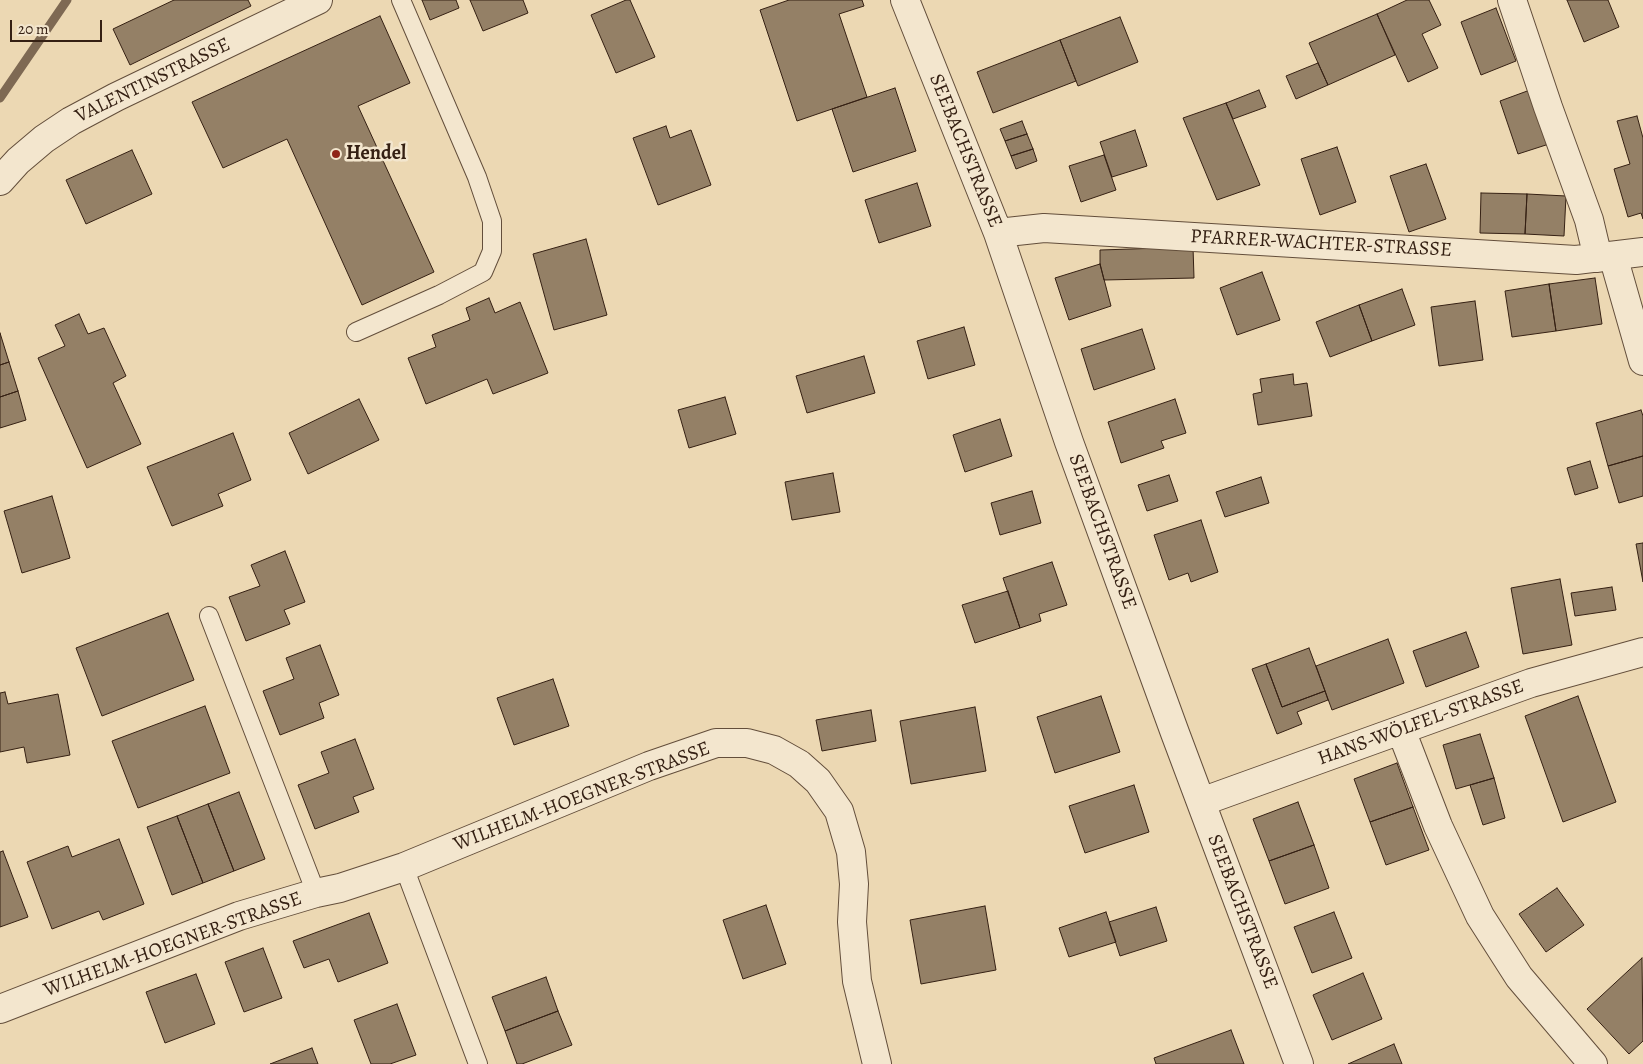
<!DOCTYPE html>
<html>
<head>
<meta charset="utf-8">
<style>
	body { margin:0 }
	#map { position:relative; width:1643px; height:1064px; overflow:hidden; background:#ecd8b3; font-family:Alegreya,serif }
	canvas { display:block }
	.scale { position:absolute; left:10px; top:20px; width:92px; height:22px; box-sizing:border-box; border:2px solid #352013; border-top:0; padding-left:6px; font-size:15px; line-height:18px; white-space:nowrap; color:#352013; -webkit-text-stroke:4px #f3e6ce; paint-order:stroke }
</style>
</head>
<body>
<div id="map">
<canvas width="1643" height="1064"></canvas>
<div class="scale">20 m</div>
</div>
<script>
const context = document.querySelector('canvas').getContext('2d');
context.lineJoin = 'round';
const poly = rows => new Path2D(rows.map(r => 'M' + r).join(''));
function strokePath(path, color, width, dash) { context.strokeStyle = color; context.lineWidth = width; context.lineCap = dash ? 'butt' : 'round'; context.setLineDash(dash || []); context.stroke(path); }
function fill(path, color) { context.fillStyle = color; context.fill(path, 'evenodd'); }
function label(font, color, halo, rows, align = 'center') {
  context.font = font + ' Alegreya,serif'; context.lineWidth = 5; context.setLineDash([]); context.textBaseline = 'middle'; context.strokeStyle = halo; context.fillStyle = color; for (const [text, x, y, turn = 0] of rows) {
    context.save(); context.translate(x, y); context.rotate((+turn || 0) * Math.PI / 180); context.textAlign = isNaN(turn) ? turn : align; if (halo) context.strokeText(text, 0, 0); context.fillText(text, 0, 0); context.restore();
  }
}
const stream = poly([
	[0,98,67,0]
]);
const building = poly([
	[174,0,248,0,251,6,130,65,113,29,174,0],
	[422,0,456,0,459,8,430,20,422,0],
	[470,0,523,0,528,13,483,31,470,0],
	[626,0,630,0,655,57,616,73,591,15,626,0],
	[789,0,862,0,864,6,839,14,867,97,797,121,760,10,789,0],
	[1407,0,1429,0,1441,25,1422,34,1438,68,1408,82,1377,14,1407,0],
	[1567,0,1608,0,1619,27,1584,42,1567,0],
	[1496,8,1516,61,1481,75,1461,22,1496,8],
	[1377,14,1395,55,1328,85,1309,43,1377,14],
	[380,16,410,83,358,106,434,272,362,305,287,139,223,168,192,102,380,16],
	[1120,17,1138,62,1078,86,1060,40,1120,17],
	[1060,40,1076,81,993,113,977,72,1060,40],
	[1318,63,1328,85,1296,99,1286,76,1318,63],
	[895,88,916,151,853,172,832,109,895,88],
	[1259,90,1266,107,1233,119,1226,103,1259,90],
	[1530,90,1549,144,1518,154,1500,101,1530,90],
	[1226,103,1260,185,1217,200,1183,118,1226,103],
	[1637,116,1643,138,1643,219,1641,213,1628,217,1614,169,1630,164,1617,121,1637,116],
	[1022,121,1027,134,1005,141,1000,129,1022,121],
	[666,126,670,138,691,130,711,185,658,205,633,138,666,126],
	[1135,130,1147,166,1112,177,1100,142,1135,130],
	[1027,134,1033,149,1011,156,1005,141,1027,134],
	[1337,147,1356,202,1320,215,1301,159,1337,147],
	[1033,149,1037,161,1016,169,1011,156,1033,149],
	[132,150,152,194,86,224,66,180,132,150],
	[1104,155,1116,190,1081,202,1069,166,1104,155],
	[1426,164,1446,219,1409,232,1390,176,1426,164],
	[917,183,931,226,879,243,865,200,917,183],
	[1481,193,1527,194,1525,234,1480,233,1481,193],
	[1527,194,1566,196,1564,236,1525,234,1527,194],
	[586,239,607,315,554,330,533,254,586,239],
	[1193,247,1194,278,1104,280,1100,264,1100,250,1193,247],
	[1100,264,1111,306,1069,320,1055,278,1100,264],
	[1262,272,1280,320,1237,335,1220,288,1262,272],
	[1595,278,1602,324,1556,331,1549,284,1595,278],
	[1549,284,1556,331,1512,337,1505,291,1549,284],
	[1402,289,1415,325,1372,341,1359,305,1402,289],
	[489,298,495,313,520,302,548,373,493,394,487,379,426,404,408,358,436,347,432,335,470,320,466,308,489,298],
	[1475,301,1483,360,1439,366,1431,307,1475,301],
	[1359,305,1372,341,1330,357,1316,322,1359,305],
	[79,314,88,334,104,328,126,376,113,383,141,444,87,468,38,358,65,346,55,325,79,314],
	[964,327,975,365,928,379,917,341,964,327],
	[1142,329,1155,369,1094,390,1081,349,1142,329],
	[0,333,9,362,0,365,0,333],
	[864,356,875,393,807,413,796,376,864,356],
	[9,362,18,391,0,397,0,365,9,362],
	[1293,374,1294,385,1307,383,1312,416,1258,425,1253,394,1262,392,1260,379,1293,374],
	[18,391,26,420,0,428,0,397,18,391],
	[725,397,736,434,689,448,678,410,725,397],
	[359,399,379,440,308,474,289,433,359,399],
	[1175,399,1186,433,1161,441,1164,448,1121,463,1108,422,1175,399],
	[1641,410,1643,416,1643,456,1608,466,1596,423,1641,410],
	[1000,419,1012,456,965,472,953,435,1000,419],
	[233,433,251,480,218,494,223,506,172,526,147,467,233,433],
	[1643,456,1643,496,1619,503,1608,466,1643,456],
	[1590,461,1598,488,1575,495,1567,468,1590,461],
	[833,473,840,512,792,520,785,482,833,473],
	[1169,475,1178,501,1147,511,1138,485,1169,475],
	[1261,477,1269,503,1225,517,1216,492,1261,477],
	[1032,491,1041,523,1000,535,991,503,1032,491],
	[52,496,70,558,22,573,4,511,52,496],
	[1201,520,1218,572,1191,582,1188,573,1169,580,1154,535,1201,520],
	[1643,543,1643,582,1636,544,1643,543],
	[285,551,305,602,284,610,290,624,246,641,229,597,260,586,251,565,285,551],
	[1052,562,1067,605,1039,614,1041,621,1020,628,1003,578,1052,562],
	[1560,579,1572,645,1523,654,1511,588,1560,579],
	[1612,587,1616,610,1575,616,1571,593,1612,587],
	[1008,591,1020,628,975,643,962,605,1008,591],
	[168,613,194,680,102,716,76,648,168,613],
	[1466,632,1479,667,1426,687,1413,651,1466,632],
	[1388,639,1404,683,1332,710,1316,666,1388,639],
	[320,645,339,695,319,703,324,718,280,735,263,691,294,679,286,658,320,645],
	[1309,648,1325,691,1282,707,1266,664,1309,648],
	[1266,664,1282,707,1325,691,1328,700,1297,712,1302,724,1277,734,1252,669,1266,664],
	[553,679,569,726,514,745,497,698,553,679],
	[5,692,8,704,58,694,70,755,27,763,24,747,0,752,0,693,5,692],
	[1101,696,1120,752,1055,773,1037,717,1101,696],
	[1578,696,1616,802,1563,822,1525,716,1578,696],
	[205,706,230,773,138,808,112,741,205,706],
	[975,707,986,771,911,784,900,721,975,707],
	[871,710,876,741,822,751,816,720,871,710],
	[1480,734,1494,778,1456,789,1443,745,1480,734],
	[355,739,374,789,353,797,359,812,315,829,298,785,329,773,321,752,355,739],
	[1397,763,1413,807,1370,822,1354,779,1397,763],
	[1494,778,1505,818,1483,825,1470,785,1494,778],
	[1134,785,1149,832,1085,853,1069,806,1134,785],
	[239,792,265,859,234,871,208,804,239,792],
	[1298,802,1314,845,1269,861,1253,819,1298,802],
	[208,804,234,871,203,883,177,816,208,804],
	[1413,807,1429,850,1386,865,1370,822,1413,807],
	[177,816,203,883,172,895,147,827,177,816],
	[119,839,144,904,103,920,99,911,52,929,27,862,68,846,72,857,119,839],
	[1314,845,1329,888,1285,904,1269,861,1314,845],
	[3,851,28,917,0,927,0,852,3,851],
	[1557,888,1584,925,1546,952,1519,914,1557,888],
	[766,905,786,964,743,979,723,920,766,905],
	[985,906,996,970,921,984,910,920,985,906],
	[1156,907,1167,941,1120,956,1109,922,1156,907],
	[1106,912,1116,942,1069,957,1059,928,1106,912],
	[1334,912,1352,958,1312,973,1294,927,1334,912],
	[369,913,388,963,338,982,329,959,304,968,293,941,369,913],
	[263,948,282,998,244,1012,225,962,263,948],
	[1642,958,1643,1041,1629,1054,1587,1009,1642,958],
	[1363,973,1382,1019,1332,1040,1313,995,1363,973],
	[196,974,215,1024,165,1043,146,992,196,974],
	[546,977,558,1011,505,1031,492,997,546,977],
	[397,1004,416,1055,390,1064,371,1064,354,1020,397,1004],
	[558,1011,572,1045,522,1064,517,1064,505,1031,558,1011],
	[1231,1030,1244,1064,1156,1064,1154,1058,1231,1030],
	[1394,1044,1402,1064,1348,1064,1394,1044],
	[312,1048,318,1064,270,1064,312,1048]
]);
const service = poly([
	[356,332,439,295,483,272,492,251,492,221,477,177,401,0],
	[209,616,316,893],
	[404,867,478,1064]
]);
const minor = poly([
	[905,0,998,233,1069,442,1175,733,1299,1064],
	[1512,0,1548,107,1589,220,1598,258],
	[0,181,18,161,44,139,71,121,116,97,318,0],
	[998,233,1044,228,1576,260,1643,252],
	[1613,256,1643,361],
	[1401,730,1438,826,1480,916,1519,977,1593,1064],
	[1201,802,1531,683,1643,652],
	[0,1009,239,916,316,893,340,888,404,867,649,766,716,743,747,743,774,750,799,764,818,781,839,811,851,852,854,884,852,922,857,981,877,1064]
]);
const markers = [
	[336,154,5,"#8f2418"]
];
const streetNames = [
	["VALENTINSTRASSE",153,81,-26],
	["SEEBACHSTRASSE",965,151,68],
	["PFARRER-WACHTER-STRASSE",1321,244,3],
	["SEEBACHSTRASSE",1102,532,70],
	["HANS-WÖLFEL-STRASSE",1421,723,-20],
	["WILHELM-HOEGNER-STRASSE",582,797,-21],
	["SEEBACHSTRASSE",1242,912,69],
	["WILHELM-HOEGNER-STRASSE",173,945,-20]
];
const poiNames = [
	["Hendel",346,154]
];
strokePath(stream, '#7e6953', 9);
fill(building, '#948066');
strokePath(building, '#352013', 1);
strokePath(service, '#634e3b', 20);
strokePath(minor, '#634e3b', 30);
strokePath(service, '#f3e6ce', 18);
strokePath(minor, '#f3e6ce', 28);
for (const [x, y, r, color] of markers) { const dot = new Path2D(); dot.arc(x, y, r, 0, 2 * Math.PI); context.fillStyle = color; context.fill(dot); strokePath(dot, '#f3e6ce', 2); }
label('20px', '#352013', '#f3e6ce', streetNames);
label('bold 20px', '#352013', '#f3e6ce', poiNames, 'left');
</script>
</body>
</html>
